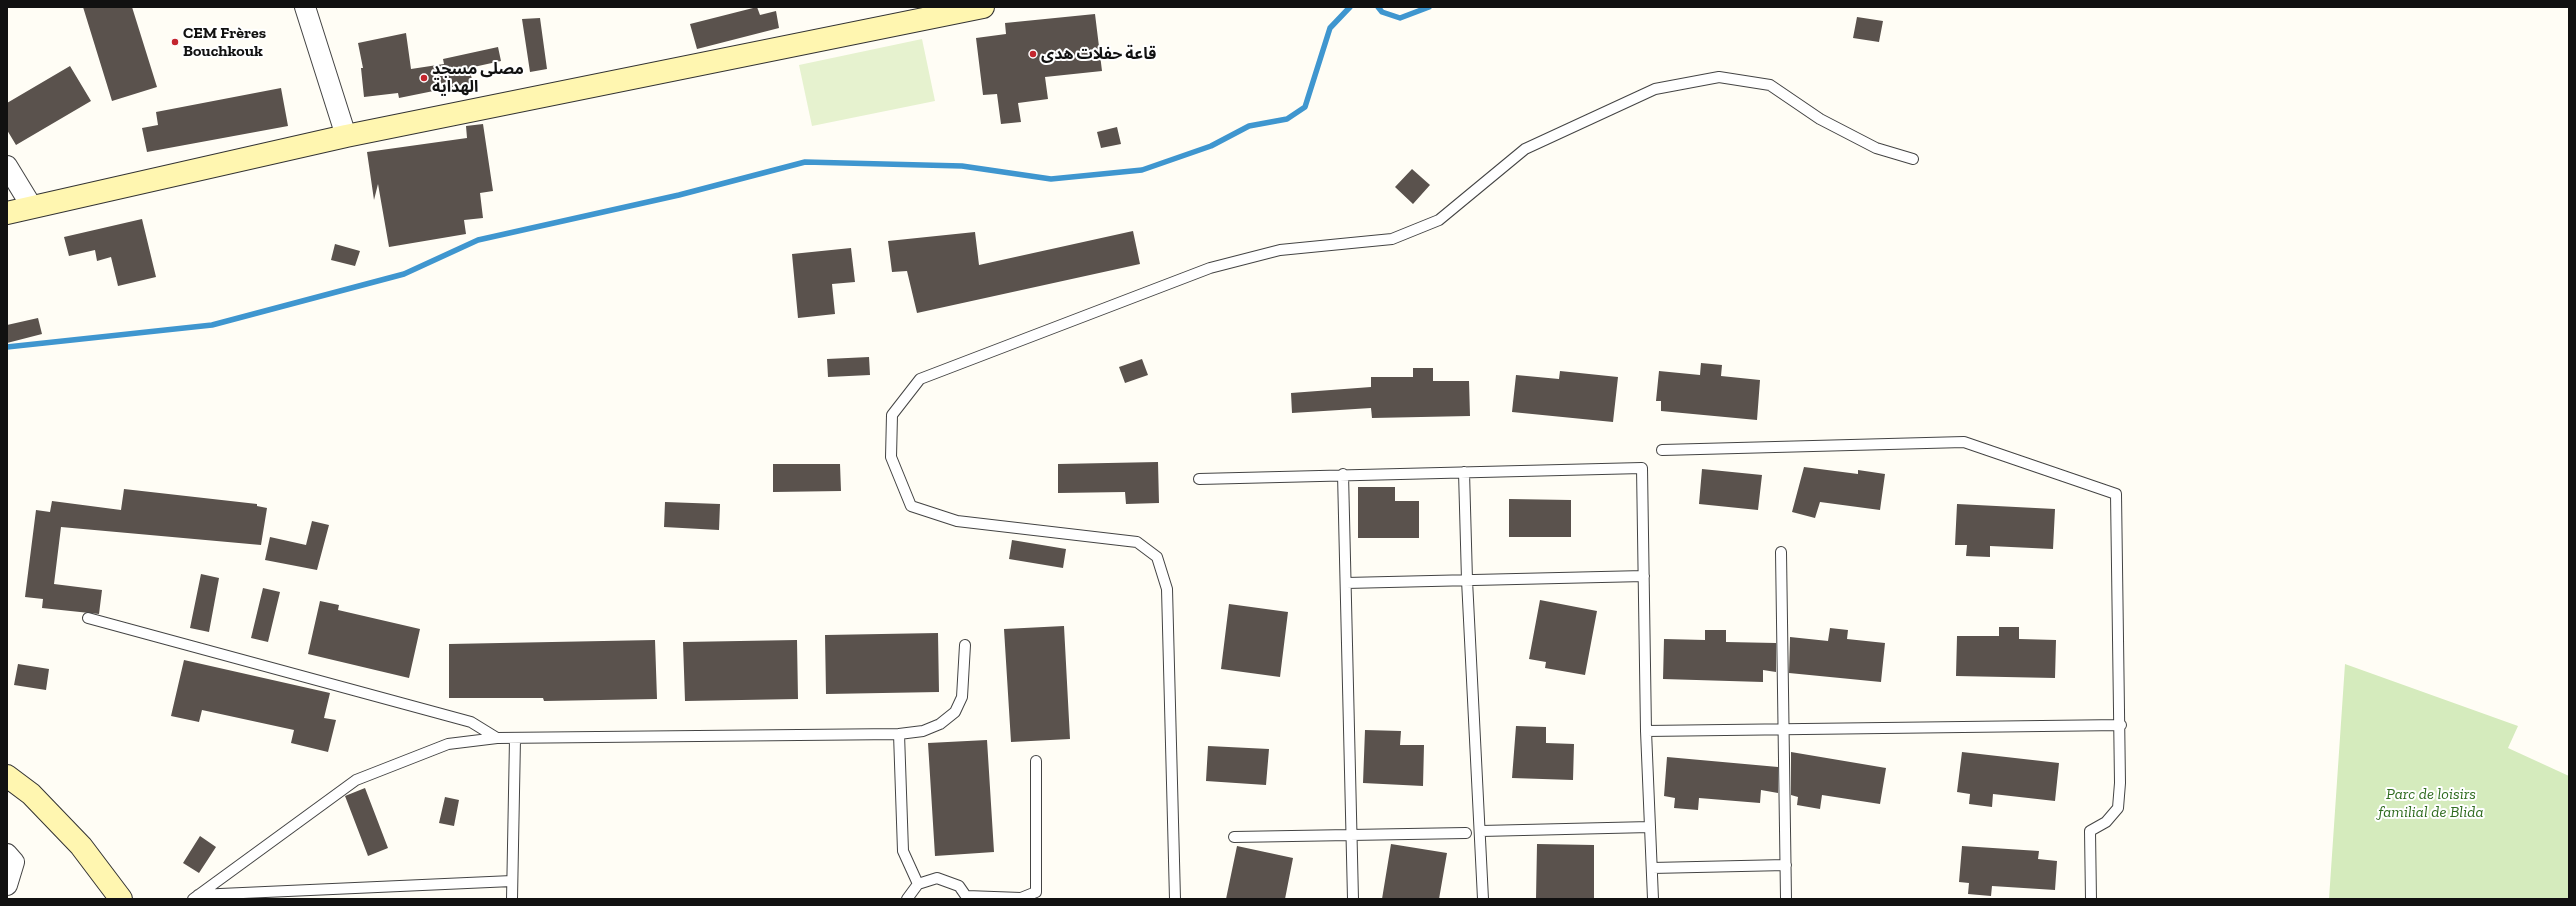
<!DOCTYPE html>
<html>
<head>
<meta charset="utf-8">
<style>
	body { margin:0 }
	#map { position:relative; width:2576px; height:906px; overflow:hidden; background:#fffdf5; font-family:"Zilla Slab",serif }
	canvas { display:block }
	.frame { position:absolute; inset:0; border:8px solid #111; pointer-events:none }
</style>
</head>
<body>
<div id="map">
<canvas width="2576" height="906"></canvas>
<div class="frame"></div>
</div>
<script>
const context = document.querySelector('canvas').getContext('2d');
context.lineJoin = 'round';
function fill(path, color) { context.fillStyle = color; context.fill(path, 'evenodd'); }
const poly = rows => new Path2D(rows.map(r => 'M' + r).join(''));
function strokePath(path, color, width, dash) { context.strokeStyle = color; context.lineWidth = width; context.lineCap = dash ? 'butt' : 'round'; context.setLineDash(dash || []); context.stroke(path); }
function label(font, color, halo, rows, align = 'center') {
  context.font = font + ' "Zilla Slab","Noto Sans Arabic",serif'; context.lineWidth = 4; context.setLineDash([]); context.textBaseline = 'middle'; context.strokeStyle = halo; context.fillStyle = color; for (const [text, x, y, turn = 0] of rows) {
    context.save(); context.translate(x, y); context.rotate((+turn || 0) * Math.PI / 180); context.textAlign = isNaN(turn) ? turn : align; if (halo) context.strokeText(text, 0, 0); context.fillText(text, 0, 0); context.restore();
  }
}
const green = poly([
	[2345,664,2518,726,2508,748,2569,776,2569,899,2329,899]
]);
const pitch = poly([
	[922,39,935,101,812,126,799,65]
]);
const stream = poly([
	[1378,7,1382,12,1400,18,1429,7],
	[7,347,212,325,404,274,478,240,679,195,805,162,962,166,1051,179,1142,170,1211,146,1249,126,1287,119,1305,107,1330,28,1350,7]
]);
const building = poly([
	[83,7,132,7,157,87,112,101],
	[757,7,760,15,776,11,779,28,697,49,690,24],
	[1095,14,1102,71,1045,77,1048,99,1018,103,1021,122,1001,124,997,94,983,95,976,38,1006,34,1005,23],
	[1857,17,1883,21,1879,42,1853,38],
	[540,18,547,69,530,72,522,19],
	[406,33,411,69,444,64,443,59,498,47,501,61,469,68,473,83,399,98,398,93,364,97,361,68,363,68,358,43],
	[70,66,91,101,16,145,7,130,7,103],
	[281,88,288,126,147,152,142,128,158,125,156,112],
	[483,124,493,191,480,193,483,218,464,220,466,234,389,247,378,184,374,200,367,152,467,138,466,126],
	[1117,127,1121,144,1101,148,1097,132],
	[1412,169,1430,185,1413,204,1395,187],
	[142,219,156,277,118,286,111,257,97,261,95,250,69,256,64,237],
	[1133,231,1140,264,917,313,907,271,892,272,888,241,975,232,979,265],
	[335,244,360,251,355,266,331,260],
	[851,248,855,282,832,284,835,314,798,318,792,254],
	[38,318,42,334,7,343,7,325],
	[869,357,870,375,828,377,827,359],
	[1142,359,1148,375,1125,383,1119,367],
	[1701,363,1722,365,1721,376,1760,380,1757,420,1661,411,1661,401,1656,401,1659,371,1700,375],
	[1413,368,1433,368,1433,381,1469,381,1470,416,1372,418,1371,408,1292,413,1291,393,1371,387,1371,377,1413,377],
	[1560,371,1618,377,1613,422,1512,412,1516,375,1559,379],
	[1158,462,1159,503,1126,504,1125,492,1058,493,1058,464],
	[773,464,840,464,841,491,773,492],
	[1804,467,1858,474,1858,470,1885,474,1880,510,1820,502,1815,518,1792,512],
	[1702,469,1762,475,1758,510,1699,504],
	[1358,487,1395,487,1395,501,1419,501,1419,538,1358,538],
	[124,489,257,504,257,506,267,508,261,545,61,527,54,584,102,590,99,614,42,608,43,599,25,597,36,510,50,512,52,501,121,510],
	[1509,499,1571,500,1571,537,1509,537],
	[665,502,720,504,719,530,664,527],
	[1957,504,2055,509,2053,549,1990,546,1990,557,1966,556,1967,545,1955,545],
	[312,521,329,525,317,570,265,560,270,537,306,545],
	[1012,540,1066,549,1063,568,1009,559],
	[201,574,219,578,209,632,190,628],
	[263,588,280,592,268,642,251,638],
	[1540,600,1597,611,1585,675,1545,668,1546,662,1529,659],
	[320,601,339,605,338,610,420,629,409,678,308,654],
	[1229,604,1288,612,1280,677,1221,669],
	[1064,626,1070,739,1011,742,1004,629],
	[1999,627,2019,627,2019,639,2056,640,2055,678,1956,676,1957,636,1999,636],
	[1830,628,1848,630,1847,639,1885,643,1881,682,1789,673,1790,637,1828,641],
	[1705,630,1726,630,1726,642,1776,643,1776,672,1763,670,1763,682,1663,679,1664,639,1705,640],
	[938,633,939,692,826,694,825,635],
	[655,640,657,699,544,701,543,698,449,698,449,644],
	[797,640,798,699,685,701,683,642],
	[184,660,330,693,324,718,336,720,328,752,291,743,294,730,202,710,199,722,171,716],
	[18,664,49,669,46,690,14,685],
	[1516,726,1546,727,1546,743,1574,744,1573,780,1512,778],
	[1365,730,1401,731,1400,745,1424,745,1423,786,1363,783],
	[987,740,994,852,935,856,928,743],
	[1208,746,1269,749,1266,785,1206,781],
	[1791,752,1886,768,1880,804,1822,795,1820,809,1797,805,1798,797,1791,795],
	[1962,752,2059,763,2055,801,1993,794,1992,807,1969,804,1970,794,1957,792],
	[1667,757,1778,767,1778,793,1761,790,1760,803,1699,798,1698,810,1674,808,1675,798,1664,796],
	[365,788,388,848,368,856,345,796],
	[445,797,459,800,454,826,439,823],
	[200,836,216,847,199,873,183,863],
	[1391,844,1447,853,1439,899,1382,899],
	[1537,844,1594,845,1594,899,1536,899],
	[1237,846,1293,858,1285,899,1226,899],
	[1962,846,2039,851,2038,859,2057,861,2055,890,1992,886,1991,896,1968,894,1969,883,1959,882]
]);
const lane = poly([
	[1662,450,1964,442,2116,494,2120,783,2118,808,2106,822,2090,831,2091,899],
	[1464,472,1467,580,1483,899],
	[1343,474,1353,899],
	[1199,479,1642,468,1646,731,1653,899],
	[1781,552,1786,899],
	[1346,583,1644,576],
	[88,618,471,722,497,738],
	[1646,731,2121,725],
	[899,734,923,731,940,724,955,712,962,697,965,645],
	[1481,831,1650,827],
	[1234,837,1466,833],
	[1652,868,1786,865],
	[198,895,512,881],
	[967,896,1021,898,1036,892,1036,761],
	[193,899,356,780,448,744,497,738,899,734,903,851,918,884],
	[512,899,515,739],
	[907,899,918,884,937,878,959,886,968,899],
	[1175,899,1167,589,1157,557,1137,542,957,521,911,506,891,457,892,415,920,379,1210,268,1280,250,1392,239,1439,220,1525,149,1655,89,1719,77,1770,85,1820,119,1876,148,1913,159]
]);
const street = poly([
	[305,7,346,136],
	[7,166,32,207],
	[7,854,14,862,7,885]
]);
const secondary = poly([
	[7,213,346,136,983,7],
	[7,776,31,794,81,846,121,899]
]);
const markers = [
	[175,42,4,"#c4262e"],
	[1033,54,4,"#c4262e"],
	[424,78,4,"#c4262e"]
];
const poiNames = [
	["CEM Frères",183,33],
	["Bouchkouk",183,51],
	["قاعة حفلات هدى",1041,54],
	["مصلى مسجد",432,69],
	["الهداية",432,87]
];
const parkNames = [
	["Parc de loisirs",2431,794],
	["familial de Blida",2431,812]
];
fill(green, '#d5ebbd');
fill(pitch, '#e6f2cf');
strokePath(stream, '#3f96cf', 5.5);
fill(building, '#5a524d');
strokePath(lane, '#444', 12);
strokePath(street, '#444', 22);
strokePath(secondary, '#333', 24);
strokePath(lane, '#fff', 10);
strokePath(street, '#fff', 20);
strokePath(secondary, '#fff6b0', 22);
for (const [x, y, r, color] of markers) { const dot = new Path2D(); dot.arc(x, y, r, 0, 2 * Math.PI); context.fillStyle = color; context.fill(dot); strokePath(dot, '#fff', 1.5); }
label('bold 16px', '#111', '#fff', poiNames, 'left');
label('italic 16px', '#2f6b1f', '#fff', parkNames);
</script>
</body>
</html>
